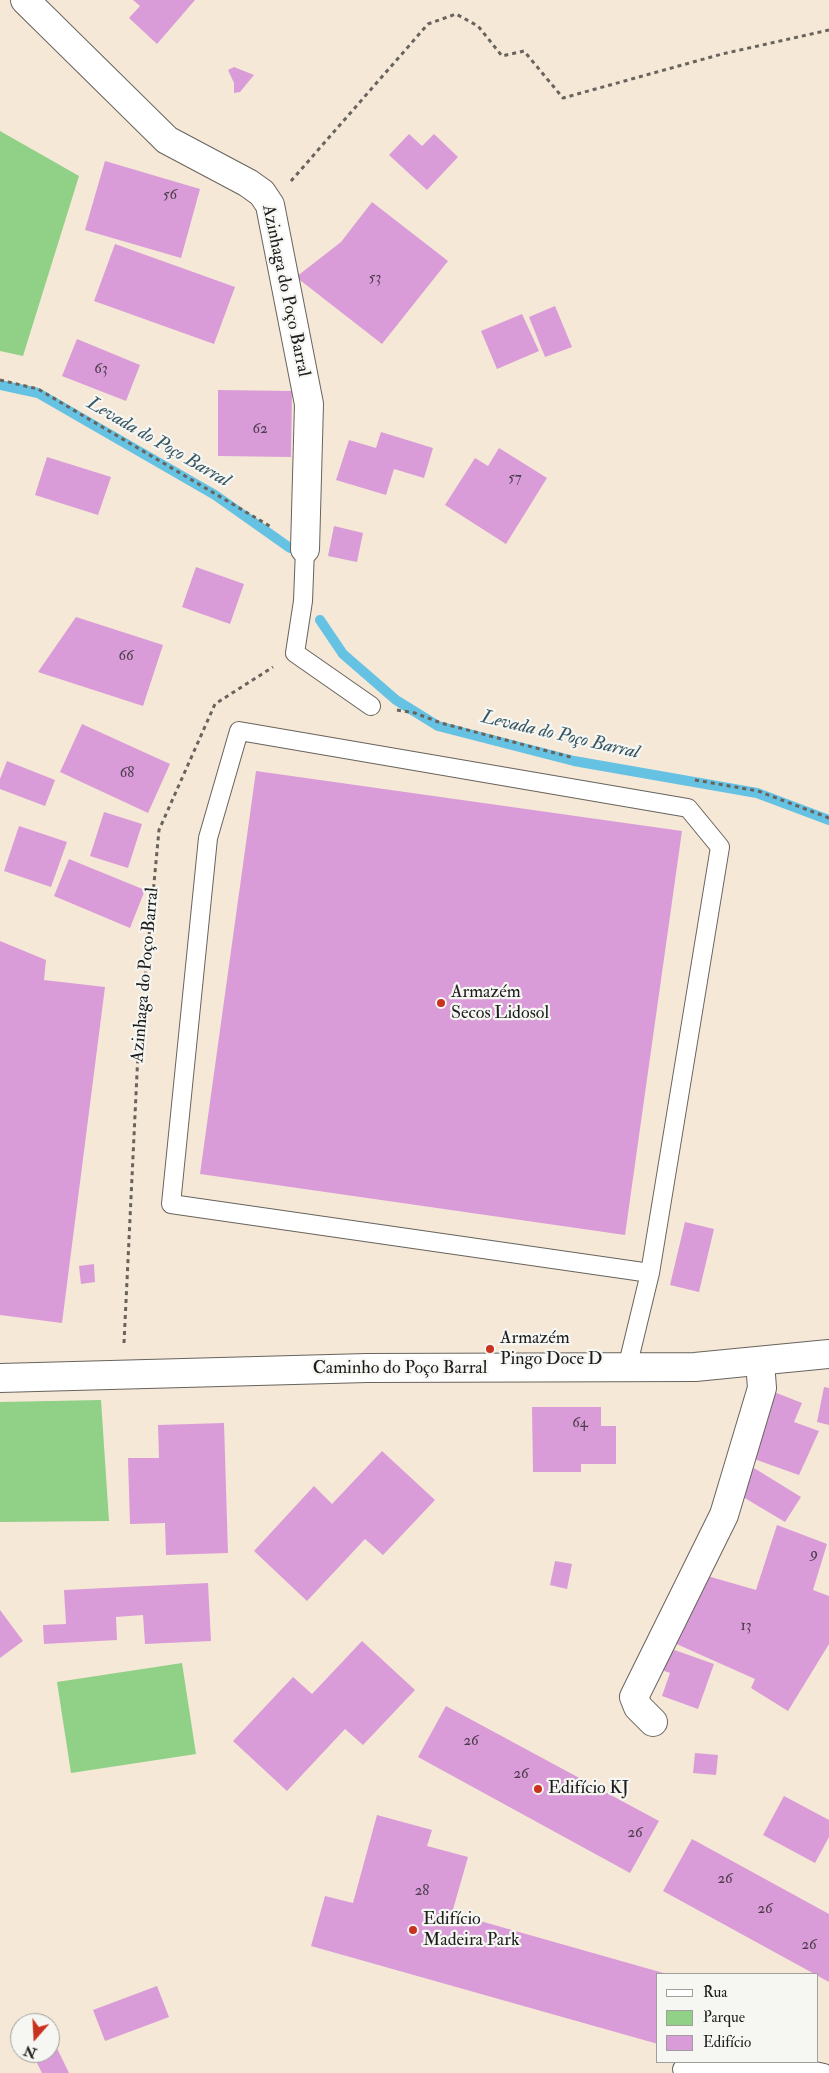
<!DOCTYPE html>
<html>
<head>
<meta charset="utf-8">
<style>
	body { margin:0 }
	#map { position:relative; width:829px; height:2073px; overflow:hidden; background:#f5e8d7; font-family:"IM FELL Double Pica",serif }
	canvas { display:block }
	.legend { position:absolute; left:656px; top:1973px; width:162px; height:90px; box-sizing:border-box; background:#f6f6f2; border:1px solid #9f9f9c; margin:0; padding:6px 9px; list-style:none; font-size:15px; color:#1c1c1c }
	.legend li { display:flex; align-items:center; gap:10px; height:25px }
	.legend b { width:25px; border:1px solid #9f9f9c }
	.north { position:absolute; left:10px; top:2013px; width:50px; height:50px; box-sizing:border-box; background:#f6f6f2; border:1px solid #9f9f9c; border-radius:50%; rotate:199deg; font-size:14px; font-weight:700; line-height:20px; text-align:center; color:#1c1c1c }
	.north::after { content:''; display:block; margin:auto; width:18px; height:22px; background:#c8321e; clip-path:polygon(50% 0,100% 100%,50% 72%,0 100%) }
</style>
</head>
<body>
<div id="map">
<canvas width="829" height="2073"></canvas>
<ul class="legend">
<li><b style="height:6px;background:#fff"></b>Rua</li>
<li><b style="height:14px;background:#90d087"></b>Parque</li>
<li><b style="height:14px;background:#d99cd8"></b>Edifício</li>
</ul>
<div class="north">N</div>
</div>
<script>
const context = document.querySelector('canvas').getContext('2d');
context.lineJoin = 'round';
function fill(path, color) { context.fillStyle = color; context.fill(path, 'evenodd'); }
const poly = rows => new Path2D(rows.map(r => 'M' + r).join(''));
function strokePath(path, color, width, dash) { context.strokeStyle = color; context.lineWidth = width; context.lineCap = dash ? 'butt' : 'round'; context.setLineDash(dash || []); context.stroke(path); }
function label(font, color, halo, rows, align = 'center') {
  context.font = font + ' "IM FELL Double Pica",serif'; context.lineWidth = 4.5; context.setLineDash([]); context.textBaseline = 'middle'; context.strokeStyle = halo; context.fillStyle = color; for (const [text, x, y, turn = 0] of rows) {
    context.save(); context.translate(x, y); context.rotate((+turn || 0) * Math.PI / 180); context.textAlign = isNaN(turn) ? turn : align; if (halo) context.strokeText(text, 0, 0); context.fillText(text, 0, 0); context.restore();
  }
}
const green = poly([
	[0,131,79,176,23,356,0,351],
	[101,1400,109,1521,0,1522,0,1402],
	[182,1663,196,1754,71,1773,57,1682]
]);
const stream = poly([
	[0,385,38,393,215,495,290,548],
	[320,620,343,654,396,700,438,726,574,761,757,793,829,820]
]);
const building = poly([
	[133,0,195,0,157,44,129,18,140,6],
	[234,67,254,75,240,92,234,93,234,83,228,70],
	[409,134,422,146,434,134,458,157,427,190,389,155],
	[105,161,200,189,181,258,85,230],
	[372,202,448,261,382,344,296,277,341,242],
	[115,244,235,287,214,344,94,301],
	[555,306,572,347,545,357,529,317],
	[522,314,539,351,497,369,481,331],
	[77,339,140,365,126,401,62,376],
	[218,390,292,391,291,457,218,456],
	[381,432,433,448,424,478,394,469,386,495,336,480,349,440,376,448],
	[499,448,547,478,506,544,445,505,475,458,488,466],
	[47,457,111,477,98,515,35,495],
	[334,526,363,533,357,562,328,556],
	[196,567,244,584,230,624,182,607],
	[76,617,163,645,143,706,38,672],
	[82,724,170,764,148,813,60,772],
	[7,761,55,780,45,806,0,789,0,779],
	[256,771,682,831,625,1235,200,1174],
	[104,812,142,824,128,868,90,856],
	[19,826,67,842,51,887,4,871],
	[69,859,145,890,130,928,54,896],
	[0,941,46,960,44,980,105,987,62,1323,0,1315],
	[685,1222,714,1229,699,1292,670,1285],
	[94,1264,95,1282,81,1284,79,1266],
	[824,1387,829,1388,829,1425,817,1422],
	[774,1392,802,1403,794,1422,819,1431,799,1475,754,1459],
	[532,1407,601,1407,601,1426,616,1426,616,1464,581,1464,581,1472,533,1472],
	[224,1423,228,1553,166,1555,165,1523,130,1524,128,1458,159,1458,158,1425],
	[382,1451,435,1500,383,1555,365,1539,307,1601,254,1551,314,1486,332,1504],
	[754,1468,801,1497,785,1522,738,1494],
	[777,1525,827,1544,813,1590,829,1596,829,1644,788,1711,751,1688,755,1679,672,1642,704,1575,756,1590],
	[555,1561,572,1564,567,1589,550,1585],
	[208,1583,211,1641,145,1644,143,1615,116,1617,117,1640,44,1644,43,1625,66,1624,64,1590],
	[0,1610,23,1641,0,1658],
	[362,1641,415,1690,363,1745,345,1729,287,1791,233,1741,293,1677,312,1694],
	[666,1647,714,1664,698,1709,662,1696,670,1673,659,1669],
	[446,1706,659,1821,630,1873,418,1757],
	[695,1753,718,1755,716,1775,693,1773],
	[784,1796,829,1820,829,1837,815,1863,763,1835],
	[377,1815,432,1830,427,1846,468,1857,452,1913,667,1974,658,1974,658,2044,311,1946,325,1896,353,1903],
	[692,1839,829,1914,829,1982,663,1891],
	[157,1986,169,2017,105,2041,93,2010],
	[50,2034,69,2073,42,2073,32,2053,50,2053]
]);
const path = poly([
	[291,181,428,24,456,14,478,26,502,56,524,51,563,98,722,54,829,30],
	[0,380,38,389,273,528],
	[397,710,415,713,441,723,574,758],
	[695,780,758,791,829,818],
	[124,1343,138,1053,159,830,215,704,273,667]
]);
const service = poly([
	[305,549,303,601,295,653,371,706],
	[627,1368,650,1273,720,847,688,808,239,731,208,838,171,1204,650,1273],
	[682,2069,695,2071,792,2066,824,2073]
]);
const minor = poly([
	[25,0,167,140,248,183,262,193,270,205,309,404,305,549],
	[653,1722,638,1707,634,1697,724,1515,762,1388,760,1362]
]);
const tertiary = poly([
	[0,1378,367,1368,695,1367,829,1354]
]);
const markers = [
	[441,1003,5,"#c8321e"],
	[490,1349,5,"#c8321e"],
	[538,1789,5,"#c8321e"],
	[413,1930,5,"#c8321e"]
];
const numberNames = [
	["56",170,196],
	["53",375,279],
	["63",101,370],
	["62",260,430],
	["57",515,479],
	["66",126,657],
	["68",127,774],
	["64",580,1424],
	["9",814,1555],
	["13",746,1627],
	["26",471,1742],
	["26",521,1775],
	["26",635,1834],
	["26",725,1880],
	["28",422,1892],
	["26",765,1910],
	["26",809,1946]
];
const streetNames = [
	["Azinhaga do Poço Barral",285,291,78],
	["Azinhaga do Poço Barral",146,975,-85],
	["Caminho do Poço Barral",400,1369]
];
const poiNames = [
	["Armazém",451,993],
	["Secos Lidosol",451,1014],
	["Armazém",500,1339],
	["Pingo Doce D",500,1360],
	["Edifício KJ",548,1789],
	["Edifício",423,1920],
	["Madeira Park",423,1941]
];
const waterNames = [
	["Levada do Poço Barral",158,443,30],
	["Levada do Poço Barral",560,736,13]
];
fill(green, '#90d087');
strokePath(stream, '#65c2e3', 10);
fill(building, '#d99cd8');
strokePath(service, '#68635d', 20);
strokePath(minor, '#68635d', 30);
strokePath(tertiary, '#68635d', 30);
strokePath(path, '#68635d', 3, [4, 4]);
strokePath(service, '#fff', 18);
strokePath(minor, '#fff', 28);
strokePath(tertiary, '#fff', 28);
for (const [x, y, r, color] of markers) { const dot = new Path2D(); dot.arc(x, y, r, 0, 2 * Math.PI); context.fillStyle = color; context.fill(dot); strokePath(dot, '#f6f6f2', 2); }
label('15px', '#4b3c4b', null, numberNames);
label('18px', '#1c1c1c', '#f6f6f2', streetNames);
label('18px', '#1c1c1c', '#f6f6f2', poiNames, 'left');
label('italic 19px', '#365662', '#f6f6f2', waterNames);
</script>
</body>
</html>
